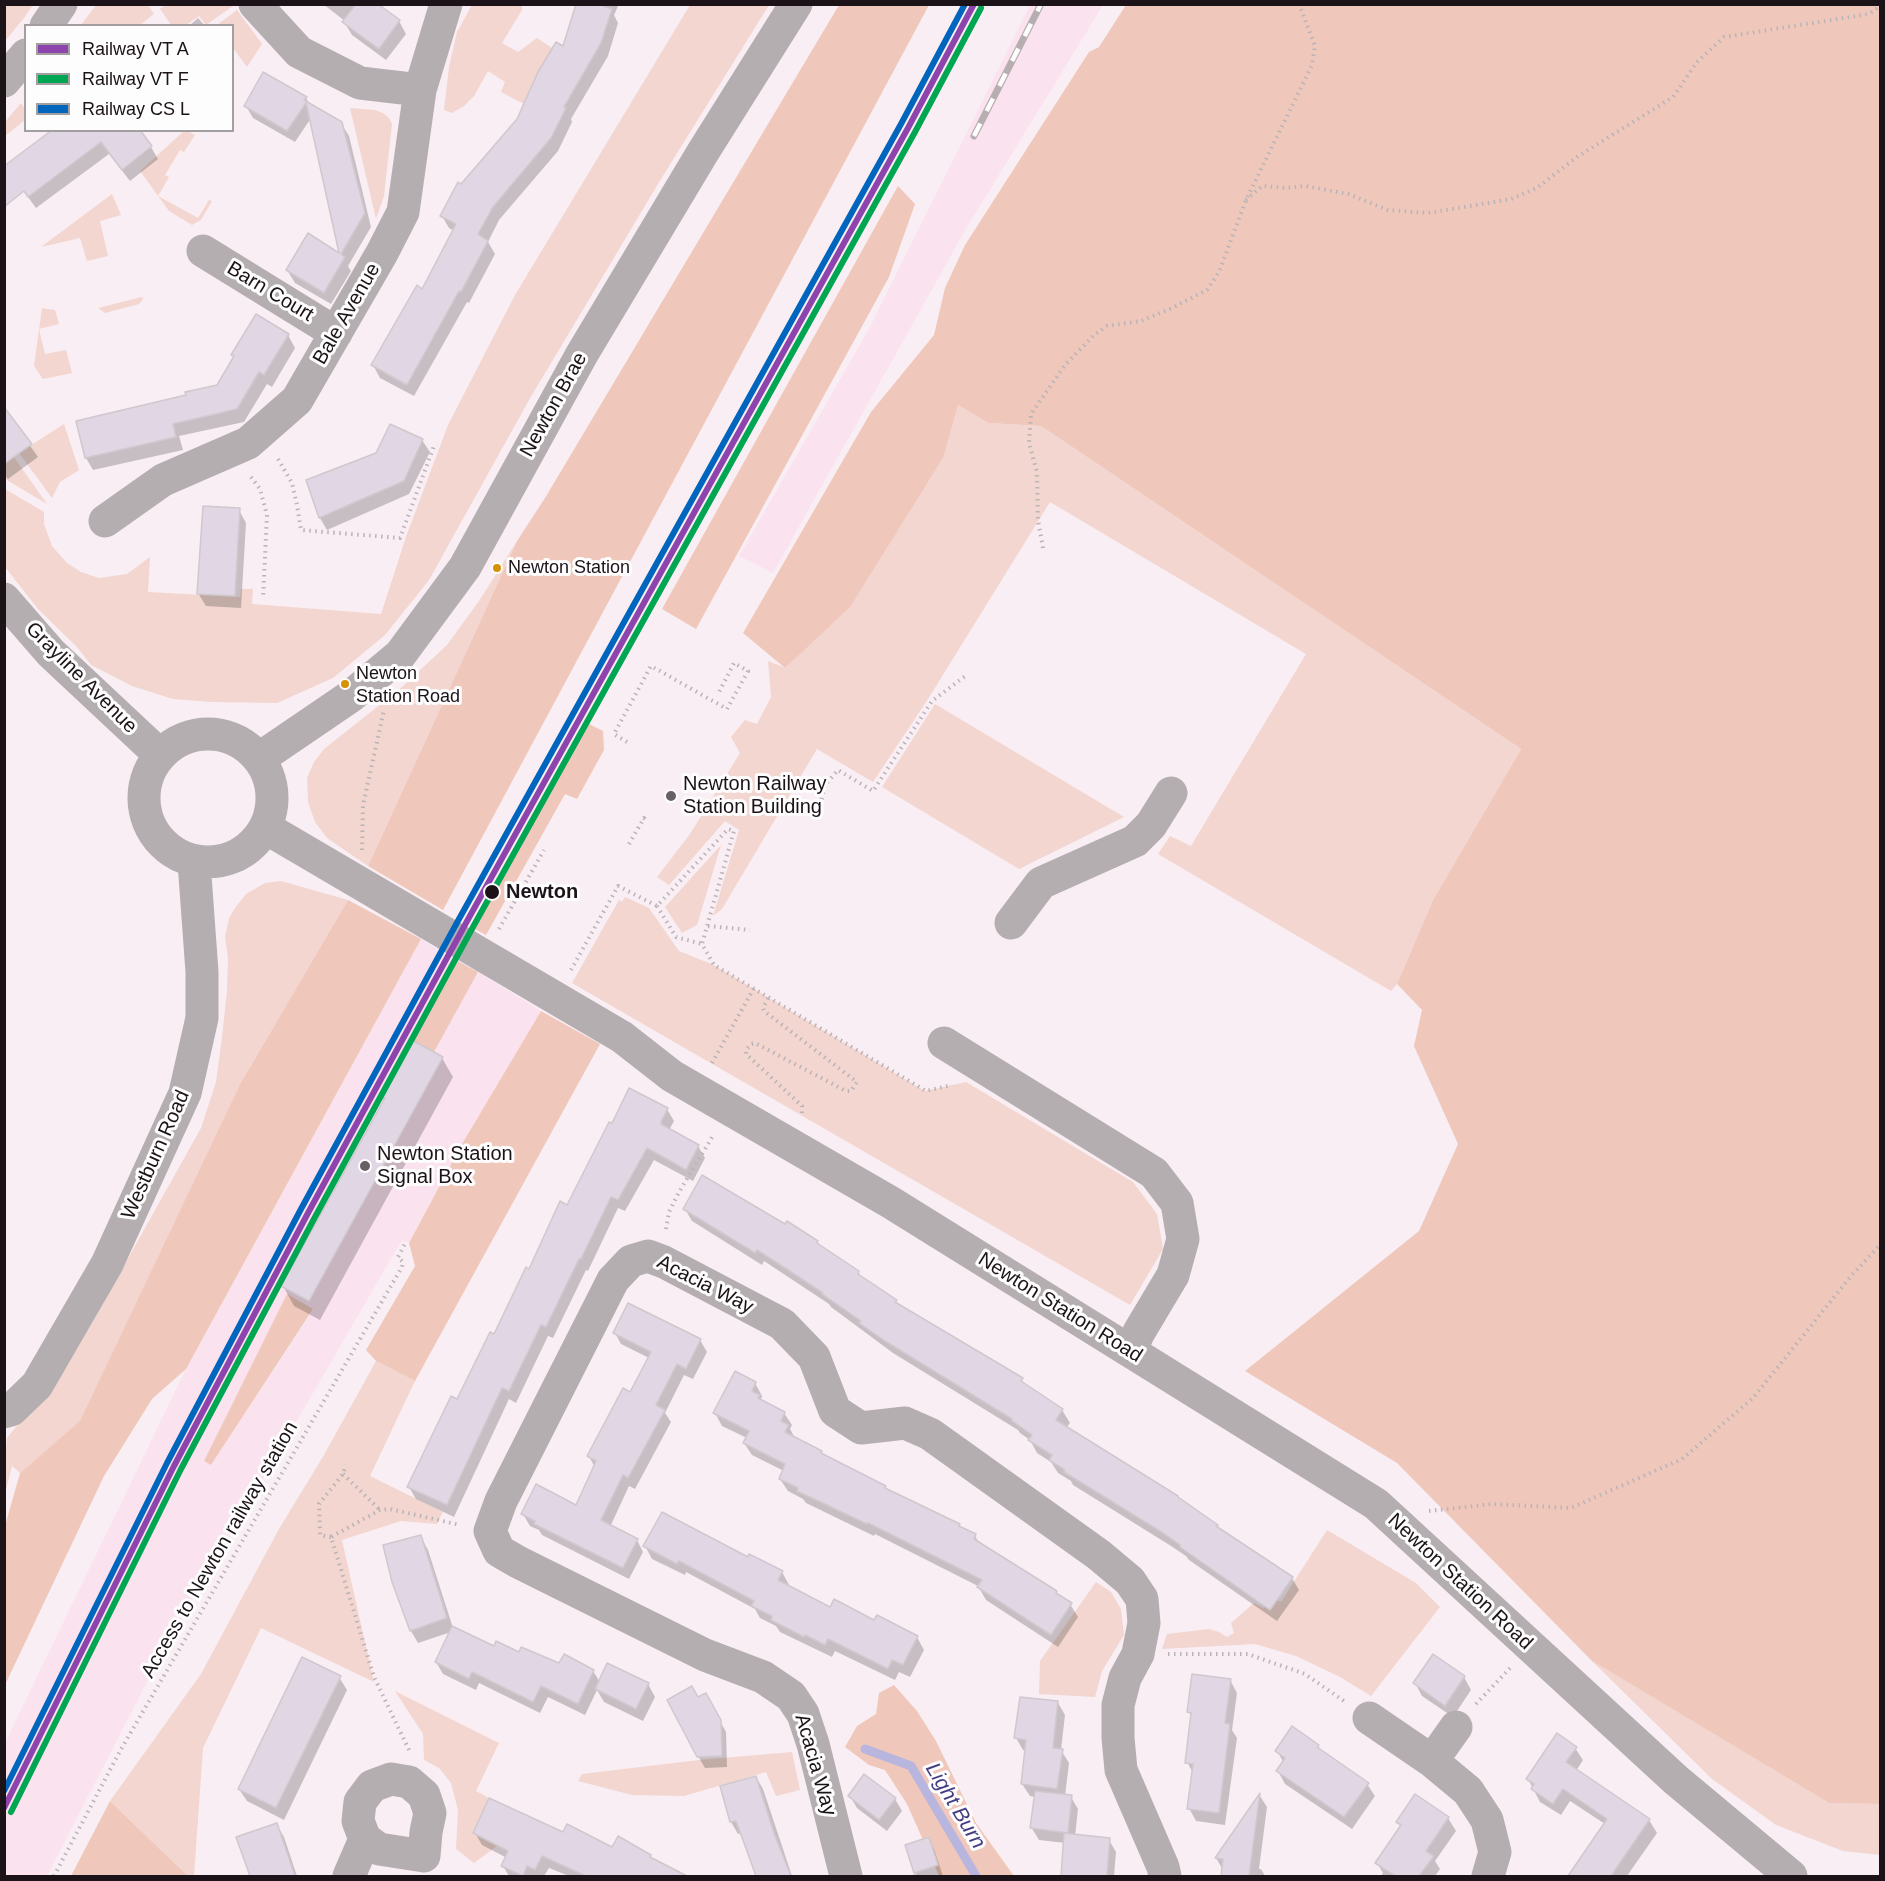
<!DOCTYPE html>
<html>
<head>
<meta charset="utf-8">
<style>
	body { margin:0 }
	#map { position:relative; width:1885px; height:1881px; overflow:hidden; background:#f9eef4; font-family:Arial,sans-serif }
	canvas { display:block }
	.frame { position:absolute; inset:0; border:6px solid #1c1318; pointer-events:none }
	.legend { position:absolute; left:24px; top:24px; width:210px; height:108px; box-sizing:border-box; background:#fdfdfd; border:2px solid #a39fa1; margin:0; padding:8px 10px; list-style:none; font-size:18px; color:#1c1318 }
	.legend li { display:flex; align-items:center; gap:12px; height:30px }
	.legend b { width:30px; border:2px solid #a39fa1 }
</style>
</head>
<body>
<div id="map">
<canvas width="1885" height="1881"></canvas>
<div class="frame"></div>
<ul class="legend">
<li><b style="height:8px;background:#8e44ad"></b>Railway VT A</li>
<li><b style="height:8px;background:#00a651"></b>Railway VT F</li>
<li><b style="height:8px;background:#0065bd"></b>Railway CS L</li>
</ul>
</div>
<script>
const context = document.querySelector('canvas').getContext('2d');
context.lineJoin = 'round';
function fill(path, color) { context.fillStyle = color; context.fill(path, 'evenodd'); }
const poly = rows => new Path2D(rows.map(r => 'M' + r).join(''));
function strokePath(path, color, width, dash) { context.strokeStyle = color; context.lineWidth = width; context.lineCap = dash ? 'butt' : 'round'; context.setLineDash(dash || []); context.stroke(path); }
function label(font, color, halo, rows, align = 'center') {
  context.font = font + ' Arial,sans-serif'; context.lineWidth = 6; context.setLineDash([]); context.textBaseline = 'middle'; context.strokeStyle = halo; context.fillStyle = color; for (const [text, x, y, turn = 0] of rows) {
    context.save(); context.translate(x, y); context.rotate((+turn || 0) * Math.PI / 180); context.textAlign = isNaN(turn) ? turn : align; if (halo) context.strokeText(text, 0, 0); context.fillText(text, 0, 0); context.restore();
  }
}
const built = poly([
	[1030,5,1103,5,967,227,773,573,739,556,869,329],
	[421,939,456,960,411,1039,434,1052,478,972,541,1011,462,1144,409,1243,403,1240,399,1245,162,1653,47,1876,5,1876,4,1745,186,1369],
	[287,1295,313,1310,211,1465,204,1461]
]);
const green = poly([
	[5,4,33,5,24,18,5,41],
	[97,4,148,5,154,14,140,25,81,25],
	[167,4,232,4,233,6,206,25,199,16,186,25,172,26,160,9],
	[472,5,522,5,522,10,502,43,518,52,537,38,552,48,538,72,524,104,501,92,505,82,488,71,474,96,464,106,452,113,444,110,449,67,457,32],
	[690,5,769,5,661,179,529,400,429,580,385,635,333,678,277,703,211,702,173,699,132,686,91,665,77,647,38,609,5,567,5,489,44,512,44,524,52,546,67,563,81,572,99,578,127,574,150,557,148,592,240,597,241,589,253,589,252,604,381,614,407,534,448,425,515,295],
	[237,10,262,44,247,67,233,48,232,26,217,25],
	[21,103,25,109,25,120,5,136,5,122],
	[350,108,375,110,383,113,389,118,392,124,384,196,376,219],
	[185,130,195,135,184,152,180,150,165,175,169,177,158,196,198,218,209,200,212,201,201,220,192,225,169,211,140,171],
	[112,194,121,215,100,221,108,256,87,261,80,238,41,247],
	[142,297,143,299,139,304,105,313,98,308],
	[42,308,55,310,59,324,39,329,45,354,66,350,72,373,43,379,34,366],
	[958,405,988,423,1041,426,1521,749,1433,900,1397,984,1391,991,1158,854,1170,836,1191,846,1306,654,1050,502,928,699,873,782,817,749,722,909,713,916,739,830,725,821,669,885,657,877,690,834,740,753,731,737,745,720,757,724,771,697,768,661,786,668,944,456],
	[64,424,79,470,60,482,52,498,19,453],
	[14,457,47,504,5,479,5,464],
	[517,541,368,866,327,838,315,822,308,802,307,778,314,762,324,749,401,688,447,645,479,601],
	[935,704,1124,817,1019,869,882,787],
	[721,845,697,925,682,933,665,907],
	[281,881,348,900,240,1084,80,1422,20,1473,12,1466,5,1494,4,1448,6,1447,7,1438,27,1413,89,1328,201,1128,216,1082,222,1037,227,991,228,958,225,937,229,918,235,908,246,894,265,883],
	[625,897,649,908,679,951,714,965,925,1091,966,1082,1133,1182,1157,1214,1163,1249,1130,1305,572,983,619,900,622,902],
	[376,1361,415,1381,370,1476,443,1512,437,1524,401,1521,342,1540,374,1682,261,1628,203,1748,194,1876,188,1876,110,1801,201,1674,279,1529,324,1455],
	[1327,1530,1416,1583,1440,1607,1371,1696,1340,1677,1296,1656,1255,1644,1162,1649,1167,1634,1209,1629,1219,1632,1227,1637,1234,1633,1231,1623,1254,1603,1264,1608,1272,1598,1281,1602],
	[1096,1582,1111,1592,1121,1609,1124,1635,1102,1671,1095,1697,1039,1694,1040,1661],
	[1592,1661,1829,1803,1880,1804,1880,1855,1843,1851,1776,1825,1712,1779],
	[395,1691,499,1743,476,1791,489,1798,473,1832,497,1846,474,1863,456,1849,458,1810,451,1783,439,1768,424,1760,423,1734],
	[792,1752,800,1790,776,1796,766,1772,684,1796,632,1795,578,1781,582,1774,699,1760]
]);
const forest = poly([
	[839,5,929,5,443,910,368,866,517,541,545,498],
	[1126,5,1880,5,1880,1804,1829,1803,1592,1661,1397,1463,1245,1371,1419,1231,1458,1144,1414,1046,1422,1010,1397,984,1433,900,1521,749,1041,426,988,423,958,405,944,456,850,607,785,668,743,633,871,412,934,335,945,288,965,245,1089,52,1099,47],
	[898,186,915,204,889,277,696,629,662,609],
	[587,723,603,731,604,750,577,799,565,794,486,935,475,929],
	[348,900,421,939,186,1369,152,1399,104,1476,5,1685,5,1526,20,1473,80,1421,240,1084],
	[456,960,478,972,434,1052,410,1039],
	[541,1011,600,1044,415,1381,376,1361,366,1350,415,1266,409,1243,462,1144],
	[287,1294,313,1309,211,1465,204,1461],
	[894,1685,917,1711,936,1741,976,1823,1014,1876,939,1876,907,1804,885,1770,869,1765,845,1747,857,1726,876,1714,879,1693],
	[110,1801,188,1876,71,1876]
]);
const shadow = poly([
	[323,4,376,4,399,21,406,34,386,60,352,35,344,22,345,21],
	[577,4,619,4,614,15,618,23,608,56,571,119,572,122,558,151,499,220,488,242,495,254,469,303,467,302,414,396,380,378,373,365,423,291,454,231,449,228,442,216,462,186,518,120,564,49],
	[198,18,205,26,189,26],
	[306,98,310,105,341,123,349,136,371,227,348,266,351,271,331,304,295,283,287,270,341,256,311,118,295,142,253,118,246,106],
	[55,130,151,147,158,159,130,181,109,154,36,208,14,178],
	[288,335,295,348,272,387,267,384,244,422,179,436,183,450,93,470,86,458,78,422,187,396,218,386,234,358,233,355],
	[4,409,38,457,8,479,4,474],
	[422,440,430,452,409,494,327,530,320,518,308,481],
	[239,510,246,523,241,608,206,606,198,593],
	[442,1058,453,1077,320,1320,294,1306,283,1286,385,1102,381,1095],
	[667,1109,674,1121,669,1130,698,1146,705,1158,693,1181,654,1160,625,1211,618,1208,588,1271,586,1270,553,1338,548,1336,516,1403,509,1399,454,1517,416,1499,409,1487,495,1336,530,1271,568,1207,612,1125],
	[685,1209,785,1227,787,1223,817,1243,820,1247,858,1272,862,1278,896,1301,899,1306,1021,1379,1025,1385,1062,1410,1070,1423,1066,1428,1216,1526,1219,1530,1292,1578,1299,1590,1277,1621,1189,1560,1186,1556,1171,1546,1073,1485,1071,1481,1058,1473,1051,1462,1037,1453,1030,1440,1020,1433,1018,1430,893,1353,831,1307,829,1304,764,1261,762,1265,692,1221],
	[615,1333,700,1340,707,1352,693,1379,684,1375,665,1413,671,1422,635,1489,629,1486,610,1527,637,1540,643,1552,629,1579,542,1535,539,1530,530,1526,523,1514,577,1507,595,1467,588,1455,631,1394,649,1358,621,1344],
	[755,1383,762,1396,761,1399,762,1402,784,1413,792,1425,790,1429,796,1440,821,1452,823,1456,885,1487,887,1490,959,1525,960,1528,975,1536,980,1544,1070,1604,1078,1617,1058,1647,986,1600,978,1586,875,1534,874,1536,806,1503,803,1499,788,1491,780,1479,784,1471,752,1455,744,1443,747,1438,722,1426,715,1413],
	[421,1537,428,1550,453,1628,494,1648,560,1665,593,1671,600,1682,648,1684,655,1697,643,1721,604,1702,597,1690,585,1715,548,1697,540,1713,479,1683,476,1690,443,1674,436,1662,451,1632,418,1643,411,1631,394,1581],
	[645,1546,748,1559,782,1572,789,1585,788,1587,831,1609,917,1637,924,1650,910,1677,899,1672,895,1680,835,1651,832,1657,780,1632,776,1626,760,1618,755,1609,686,1572,685,1575,652,1559],
	[1433,1656,1464,1677,1471,1690,1453,1717,1422,1696,1415,1683],
	[339,1677,347,1690,284,1820,247,1801,239,1789],
	[1230,1680,1237,1693,1232,1730,1237,1738,1225,1825,1196,1821,1189,1808,1193,1773,1187,1762,1192,1718,1189,1712],
	[697,1699,712,1706,726,1732,727,1767,705,1768,698,1756],
	[1058,1703,1065,1715,1061,1750,1069,1763,1065,1796,1071,1797,1078,1809,1075,1836,1109,1840,1116,1852,1114,1876,1062,1876,1065,1843,1039,1840,1031,1827,1035,1797,1030,1796,1022,1784,1026,1751,1023,1750,1016,1738],
	[1318,1746,1321,1752,1367,1784,1375,1796,1352,1829,1285,1784,1278,1771,1284,1763,1277,1751],
	[1575,1748,1583,1760,1576,1771,1649,1820,1657,1833,1627,1876,1570,1876,1605,1824,1570,1801,1561,1815,1540,1802,1528,1779],
	[756,1777,763,1789,792,1876,757,1876,742,1833,738,1834,731,1822,721,1787],
	[850,1796,895,1799,902,1811,887,1831,857,1808],
	[1260,1796,1267,1807,1259,1869,1261,1869,1265,1876,1223,1876,1223,1870,1216,1858],
	[1416,1796,1448,1818,1456,1831,1435,1861,1440,1869,1435,1876,1381,1876,1383,1873,1377,1863,1401,1828,1398,1822],
	[277,1825,284,1837,297,1876,251,1876,238,1838],
	[475,1833,564,1834,613,1849,650,1856,652,1860,683,1876,569,1876,549,1868,544,1876,509,1876,503,1866,507,1858,482,1845],
	[928,1838,934,1849,943,1876,908,1876,916,1874,907,1846]
]);
const stream = poly([
	[865,1749,911,1766,976,1876]
]);
const building = poly([
	[356,4,378,4,400,20,379,49,342,22,356,4],
	[576,4,598,4,612,9,601,43,564,107,566,108,551,138,493,207,478,234,488,241,461,292,459,291,407,385,371,365,417,285,422,289,456,224,440,216,458,182,461,184,517,119,538,72,556,42,563,46,576,4],
	[263,72,307,97,304,100,342,122,365,213,341,254,345,257,324,293,286,270,308,233,339,253,306,103,287,131,244,106,263,72],
	[52,130,140,130,152,146,122,170,101,142,28,197,24,191,4,207,4,166,52,130],
	[256,314,289,334,264,375,259,372,237,409,173,424,176,437,85,458,76,421,186,395,185,392,217,385,234,356,231,355,256,314],
	[4,407,32,444,4,464,4,407],
	[390,424,423,439,404,481,319,518,306,480,376,453,390,424],
	[203,506,240,508,235,596,197,594,203,506],
	[410,1039,443,1057,309,1301,281,1286,385,1098,379,1096,410,1039],
	[629,1088,668,1108,661,1122,661,1124,699,1145,686,1170,647,1148,618,1200,611,1197,581,1259,579,1259,546,1327,541,1325,509,1391,502,1388,447,1505,407,1487,451,1396,457,1399,490,1332,494,1334,526,1267,529,1269,560,1201,567,1205,609,1122,612,1123,629,1088],
	[702,1175,785,1224,787,1221,818,1241,817,1243,859,1271,858,1274,897,1300,895,1302,1023,1378,1021,1381,1063,1409,1056,1420,1178,1496,1178,1497,1218,1525,1216,1526,1293,1577,1270,1610,1180,1547,1180,1545,1163,1533,1064,1472,1065,1470,1049,1460,1052,1455,1028,1440,1032,1435,1011,1420,1012,1419,885,1341,859,1323,861,1321,822,1294,823,1293,788,1270,757,1250,755,1253,683,1209,702,1175],
	[628,1303,701,1339,686,1369,677,1364,656,1405,665,1410,628,1478,623,1475,601,1520,638,1539,623,1568,534,1524,535,1521,521,1514,536,1484,576,1505,596,1461,587,1456,623,1388,630,1392,651,1352,613,1333,628,1303],
	[735,1371,756,1382,752,1391,760,1395,758,1398,785,1412,781,1421,789,1425,785,1432,822,1451,821,1453,886,1486,885,1488,960,1524,959,1526,976,1534,974,1539,1057,1591,1056,1593,1072,1603,1051,1635,977,1587,982,1580,868,1523,867,1524,797,1491,798,1488,779,1479,785,1464,743,1443,749,1431,713,1413,735,1371],
	[662,1512,748,1557,749,1554,783,1571,778,1580,830,1607,834,1599,874,1620,877,1615,918,1636,903,1665,892,1660,888,1669,828,1639,825,1645,805,1635,804,1637,771,1620,772,1616,751,1606,754,1601,679,1561,677,1564,643,1546,662,1512],
	[421,1535,447,1618,410,1631,392,1582,383,1545,421,1535],
	[452,1626,494,1646,496,1641,519,1652,521,1647,559,1663,564,1654,594,1670,578,1704,541,1686,533,1702,472,1672,469,1679,435,1662,452,1626],
	[1433,1654,1465,1676,1445,1706,1413,1683,1433,1654],
	[302,1657,341,1676,276,1808,238,1789,302,1657],
	[607,1663,649,1683,636,1709,595,1689,607,1663],
	[1192,1674,1231,1679,1225,1723,1230,1724,1219,1813,1187,1809,1193,1764,1185,1763,1191,1713,1187,1712,1192,1674],
	[692,1686,698,1697,706,1693,721,1720,722,1756,697,1757,667,1700,692,1686],
	[1020,1697,1058,1701,1053,1748,1063,1749,1057,1789,1021,1784,1026,1740,1014,1738,1020,1697],
	[1292,1726,1319,1745,1317,1747,1369,1783,1344,1817,1276,1771,1285,1758,1275,1751,1292,1726],
	[1557,1733,1577,1747,1566,1762,1650,1819,1611,1876,1568,1876,1607,1819,1563,1789,1553,1804,1531,1789,1534,1784,1526,1779,1557,1733],
	[864,1774,896,1798,879,1820,848,1796,864,1774],
	[756,1776,774,1833,791,1876,756,1876,736,1821,730,1822,720,1786,756,1776],
	[1035,1791,1072,1795,1068,1833,1030,1828,1035,1791],
	[1260,1793,1249,1876,1221,1876,1223,1859,1215,1858,1260,1793],
	[1415,1794,1449,1817,1426,1851,1434,1856,1419,1876,1395,1876,1375,1863,1401,1825,1396,1822,1415,1794],
	[489,1798,563,1832,567,1824,612,1847,618,1836,651,1855,650,1857,687,1876,586,1876,542,1856,535,1870,527,1866,523,1876,501,1866,508,1851,473,1833,489,1798],
	[277,1823,295,1876,250,1876,236,1837,277,1823],
	[1064,1833,1110,1838,1107,1876,1061,1876,1064,1833],
	[929,1837,938,1865,914,1873,905,1845,929,1837]
]);
const path = poly([
	[1246,200,1262,186,1286,188,1305,186,1348,194,1388,210,1428,213,1511,199,1537,188,1577,157,1673,97,1697,62,1724,37,1869,14,1880,6],
	[278,459,292,483,297,505,301,530,400,538,434,446],
	[251,477,260,489,267,515,263,599],
	[1043,548,1038,520,1037,472,1029,443,1031,414,1065,365,1094,335,1107,326,1141,321,1172,308,1207,290,1219,272,1246,200,1312,65,1315,46,1299,4],
	[627,742,614,734,651,666,727,709,748,671,734,663,719,692],
	[819,811,825,785,838,770,873,791,932,701,968,674],
	[629,844,644,818,646,820],
	[362,850,363,805,384,710],
	[657,906,676,937,702,944],
	[708,926,750,930],
	[499,929,544,850],
	[571,970,618,886,657,906,728,829,734,831,702,944,714,965,926,1091,952,1085],
	[768,998,763,1008,764,1011,857,1082,851,1091,846,1091,755,1043,751,1044,746,1050,746,1054,802,1106,802,1116],
	[712,1063,754,988],
	[666,1229,669,1212,679,1192,714,1134],
	[343,1474,380,1510],
	[1429,1511,1493,1504,1571,1508,1682,1459,1753,1398,1851,1276,1880,1245],
	[331,1537,320,1535,319,1504,343,1474,346,1465],
	[1168,1654,1248,1654,1305,1674,1344,1701],
	[1476,1704,1510,1668],
	[409,1750,374,1677,331,1537,380,1510,390,1509,460,1525],
	[54,1876,120,1751,402,1267,403,1262,398,1257,406,1242]
]);
const minor = poly([
	[255,4,299,52,360,83,420,90],
	[46,26,61,4],
	[4,81,26,55],
	[203,251,336,333],
	[105,521,163,480,248,443,297,400,382,253,403,212,420,90,446,4],
	[4,599,51,653,160,755],
	'144 798a64 64 0 1 1 128 0a64 64 0 1 1-128 0Z',
	[260,758,351,696,400,655,465,567,582,354,703,152,796,4],
	[266,828,622,1037,672,1076,890,1202,1376,1504,1676,1780,1791,1876],
	[1011,923,1041,883,1135,841,1151,825,1171,793],
	[944,1043,1154,1173,1177,1203,1183,1239,1173,1275,1139,1332,1130,1351],
	[4,1412,11,1410,37,1385,107,1264,185,1093,202,1018,202,972,194,862],
	[1369,1718,1432,1761,1468,1791,1487,1820,1495,1852,1488,1876],
	[1432,1761,1456,1727],
	[391,1779,409,1782,424,1795,430,1813,426,1832,424,1856,379,1849,365,1839,358,1821,360,1802,372,1786,391,1779],
	[349,1876,365,1839],
	[846,1876,813,1744,803,1714,791,1696,763,1677,705,1655,518,1562,499,1551,490,1531,501,1501,613,1280,631,1261,648,1256,664,1262,782,1324,814,1357,835,1411,861,1428,905,1423,930,1434,1099,1555,1130,1581,1142,1599,1144,1623,1138,1654,1125,1678,1118,1705,1118,1738,1121,1770,1163,1867,1165,1876]
]);
const rail = poly([
	[974,136,1041,4]
]);
const rail1 = poly([
	[4,1808,174,1466,308,1213,466,923,908,128,974,4]
]);
const rail2 = poly([
	[11,1812,181,1469,315,1217,473,927,915,132,981,8]
]);
const rail3 = poly([
	[4,1791,167,1463,301,1209,459,919,901,124,965,4]
]);
const markers = [
	[497,568,5,"#d69004"],
	[345,684,5,"#d69004"],
	[671,796,6,"#696065"],
	[492,892,8,"#1c1318"],
	[365,1166,6,"#696065"]
];
const busNames = [
	["Newton Station",508,568],
	["Newton",356,674],
	["Station Road",356,697]
];
const streetNames = [
	["Barn Court",270,292,31],
	["Bale Avenue",347,314,-60],
	["Newton Brae",554,405,-61],
	["Grayline Avenue",81,678,45],
	["Westburn Road",156,1155,-66],
	["Acacia Way",705,1285,27],
	["Newton Station Road",1060,1308,32],
	["Access to Newton railway station",220,1550,-60],
	["Newton Station Road",1460,1582,43],
	["Acacia Way",815,1765,74]
];
const poiNames = [
	["Newton Railway",683,784],
	["Station Building",683,807],
	["Newton Station",377,1154],
	["Signal Box",377,1177]
];
const stopNames = [
	["Newton",506,892]
];
const waterNames = [
	["Light Burn",955,1806,59]
];
fill(built, '#fae2ef');
fill(green, '#f2d6cf');
fill(forest, '#efc8bb');
fill(shadow, '#0003');
strokePath(stream, '#b8b5de', 9);
fill(building, '#e1d6e3');
strokePath(building, '#cfc8ce', 1.5);
strokePath(path, '#bab3b7', 4, [1.5, 4.5]);
strokePath(minor, '#b5aeb1', 33);
strokePath(rail, '#b6aeb1', 7);
strokePath(rail, '#fdfdfd', 4.5, [14]);
strokePath(rail1, '#8e44ad', 6);
strokePath(rail2, '#00a651', 6);
strokePath(rail3, '#0065bd', 6);
for (const [x, y, r, color] of markers) { const dot = new Path2D(); dot.arc(x, y, r, 0, 2 * Math.PI); context.fillStyle = color; context.fill(dot); strokePath(dot, '#fdfdfd', 2); }
label('18px', '#1c1318', '#fdfdfd', busNames, 'left');
label('20px', '#1c1318', '#fdfdfd', streetNames);
label('20px', '#1c1318', '#fdfdfd', poiNames, 'left');
label('bold 20px', '#1c1318', '#fdfdfd', stopNames, 'left');
label('italic 21px', '#443d83', '#fdfdfd', waterNames);
</script>
</body>
</html>
